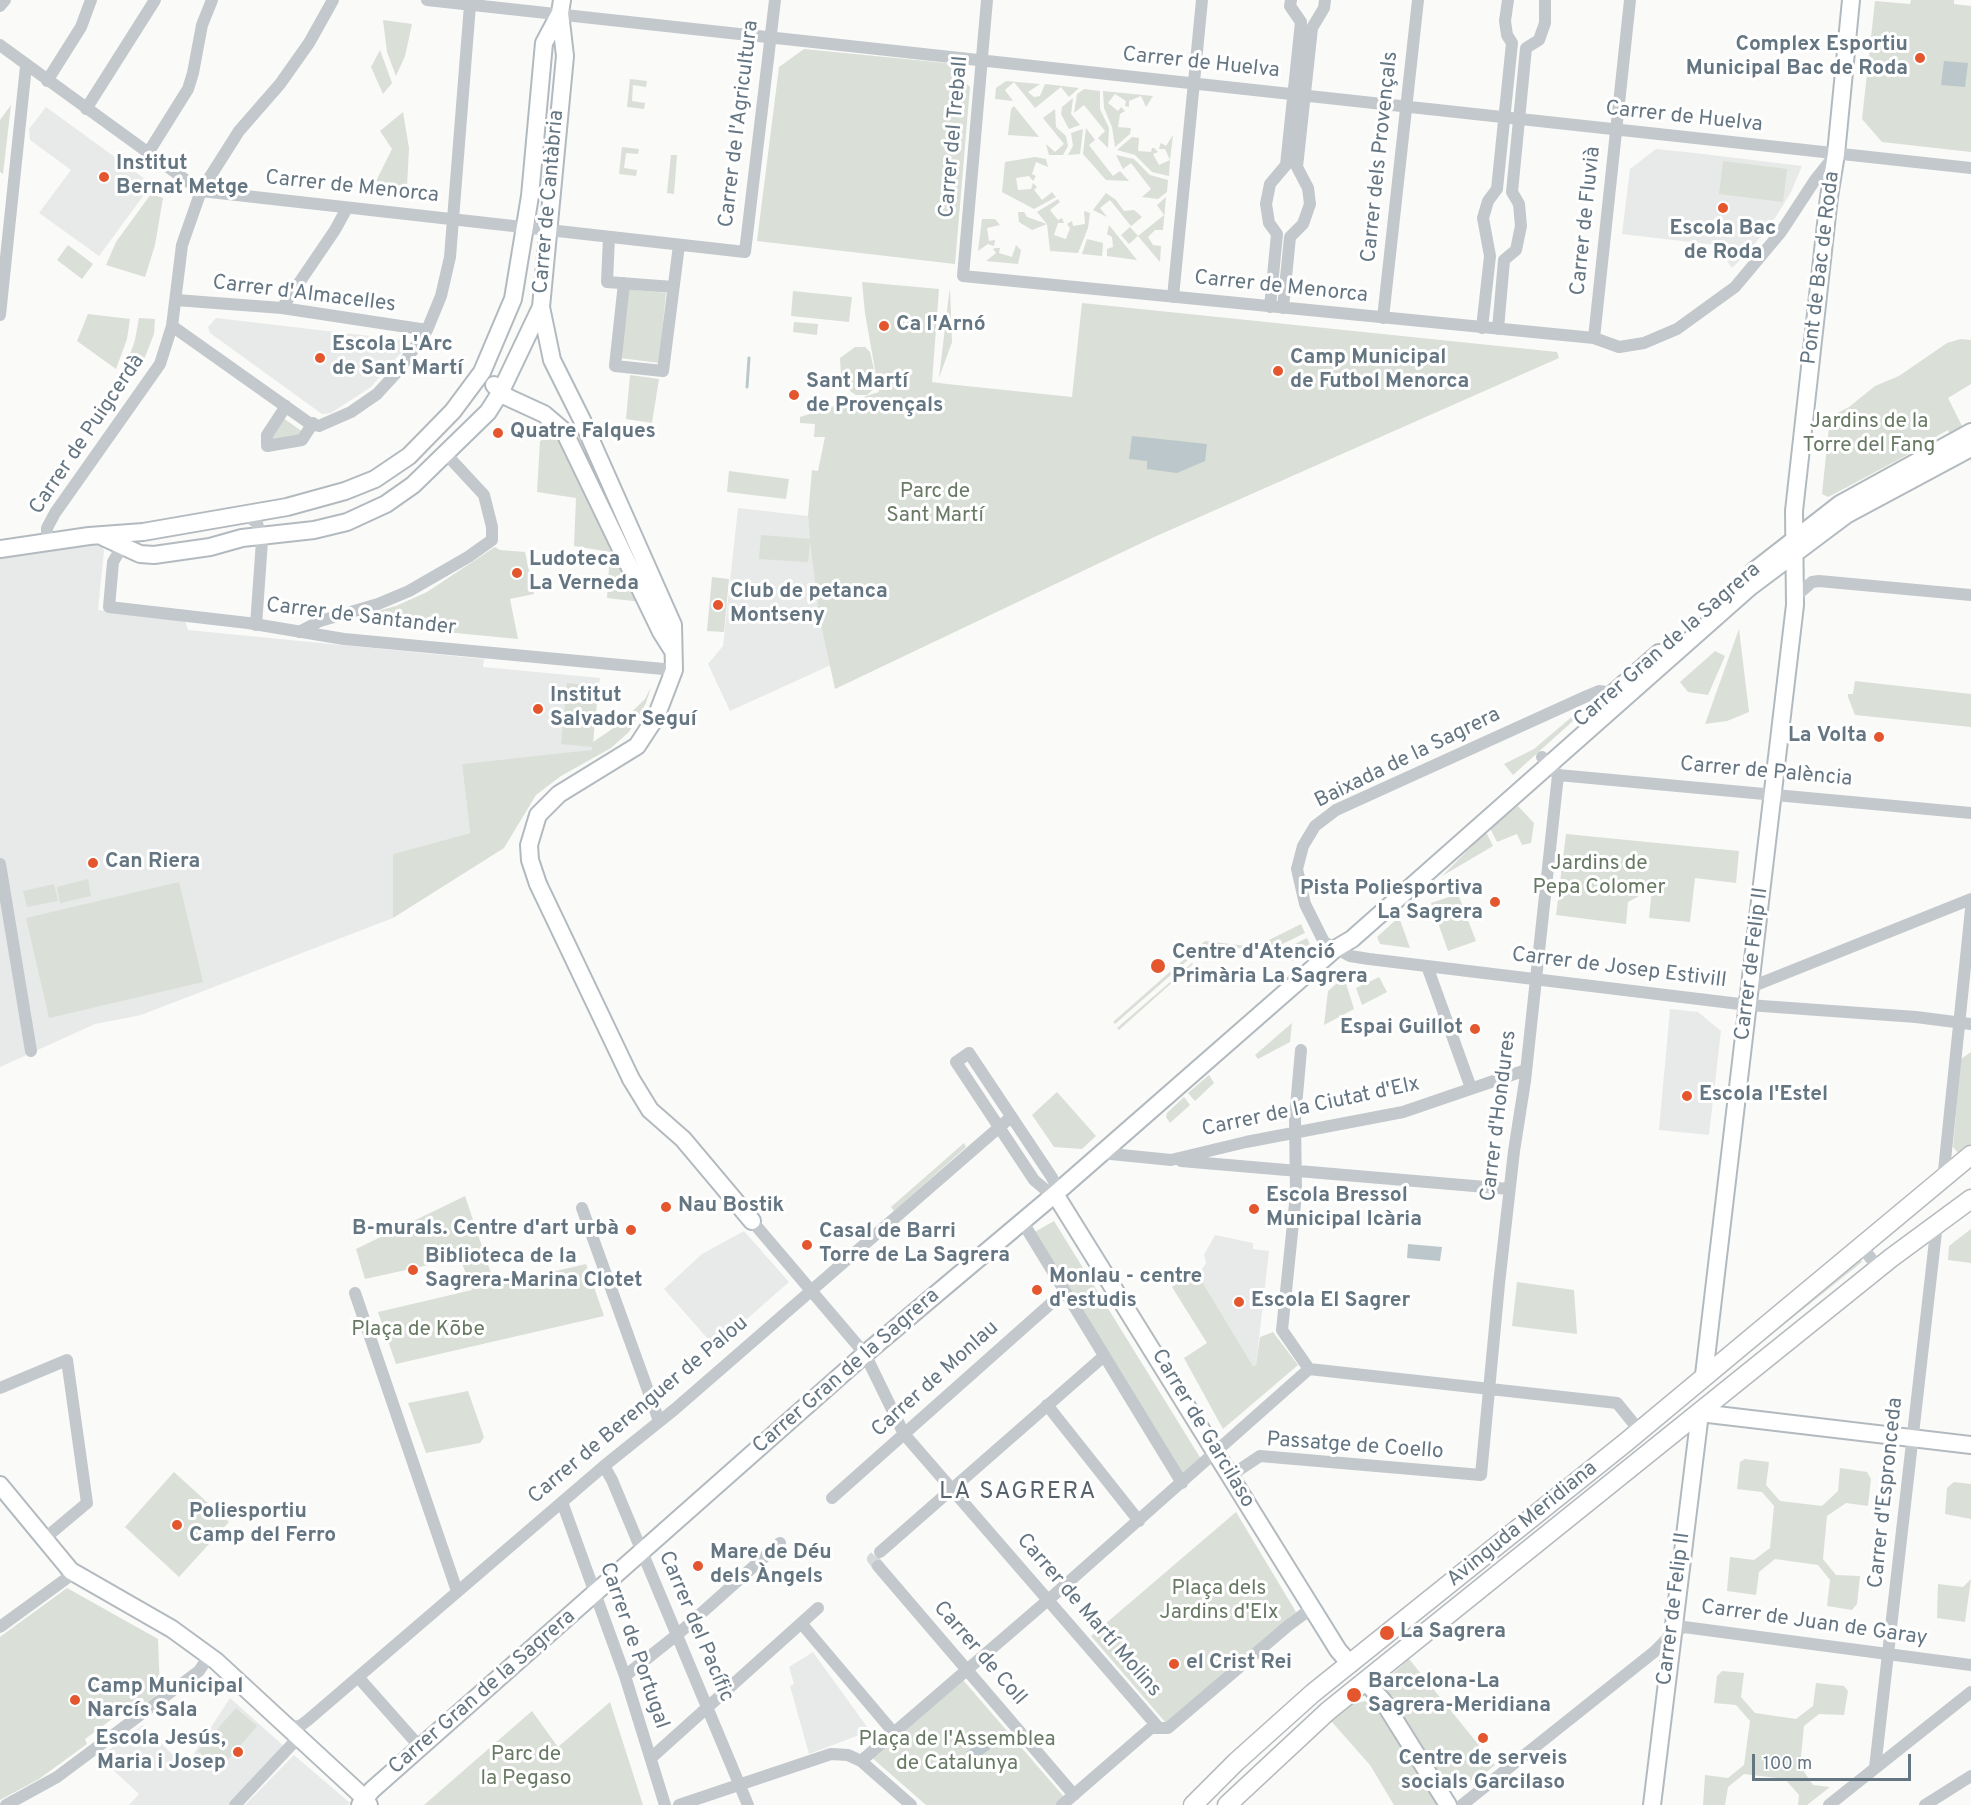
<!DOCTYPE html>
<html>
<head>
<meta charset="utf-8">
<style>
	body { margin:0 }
	#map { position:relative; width:1971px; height:1805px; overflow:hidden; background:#fafaf8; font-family:Overpass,sans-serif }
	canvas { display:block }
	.scale { position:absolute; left:1752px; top:1754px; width:159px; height:27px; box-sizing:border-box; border:3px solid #657683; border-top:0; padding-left:8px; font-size:18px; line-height:21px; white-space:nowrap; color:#657683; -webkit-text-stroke:4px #fff; paint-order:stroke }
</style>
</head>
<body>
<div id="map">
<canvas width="1971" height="1805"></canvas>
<div class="scale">100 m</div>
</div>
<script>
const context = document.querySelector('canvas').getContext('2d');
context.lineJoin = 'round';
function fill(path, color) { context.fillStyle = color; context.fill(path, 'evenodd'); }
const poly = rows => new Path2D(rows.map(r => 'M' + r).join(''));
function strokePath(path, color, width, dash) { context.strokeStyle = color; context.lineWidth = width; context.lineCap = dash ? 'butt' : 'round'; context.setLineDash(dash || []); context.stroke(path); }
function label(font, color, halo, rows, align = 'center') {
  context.font = font + ' Overpass,sans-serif'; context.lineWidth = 6; context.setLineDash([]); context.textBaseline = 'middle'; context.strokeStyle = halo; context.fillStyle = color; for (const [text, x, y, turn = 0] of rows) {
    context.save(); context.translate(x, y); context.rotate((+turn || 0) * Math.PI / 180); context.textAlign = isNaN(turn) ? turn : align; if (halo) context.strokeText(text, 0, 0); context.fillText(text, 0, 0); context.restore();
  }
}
const built = poly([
	[46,107,152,184,99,256,39,213,71,170,30,140,29,129],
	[1656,149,1695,153,1802,166,1791,192,1777,215,1751,249,1732,268,1716,245,1622,234,1630,169],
	[216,318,404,340,407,346,371,387,331,413,322,414,210,333,208,327],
	[738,508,808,516,819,615,831,665,730,711,708,664,723,646],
	[81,542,102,546,104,551,98,610,185,621,188,630,484,659,483,667,600,678,592,751,462,764,470,833,393,854,393,918,141,1015,95,1024,0,1067,0,557],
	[1670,1009,1698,1012,1721,1031,1709,1135,1659,1130],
	[744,1231,789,1282,715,1347,664,1289,702,1254],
	[1215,1235,1253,1243,1253,1249,1269,1251,1256,1365,1253,1366,1198,1275,1206,1263,1204,1255],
	[813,1652,870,1731,809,1754,790,1686,794,1684,789,1667],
	[230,1698,285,1747,228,1805,129,1805,139,1794,99,1757,143,1725,185,1767],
	[294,1755,350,1803,348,1805,245,1805]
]);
const green = poly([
	[1911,0,1954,0,1954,4,1971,6,1971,152,1882,142,1862,119,1875,1,1910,4],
	[383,20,412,24,405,56,396,76,387,52],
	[804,49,946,63,970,87,955,264,757,241,779,67],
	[380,50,392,83,383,94,371,67],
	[630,79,647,81,646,87,633,85,632,101,645,103,644,109,627,107],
	[1006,81,1040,84,1028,92,1034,97,1040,96,1045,84,1079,88,1069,97,1061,87,1035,108,1014,82,1005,90,1013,101,995,99,996,88],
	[1084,89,1100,91,1100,109,1109,128,1108,148,1098,138,1105,131,1084,105,1074,113,1077,94],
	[1103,91,1153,96,1146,107,1141,96,1129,101,1129,107,1125,106,1126,101,1115,94,1108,103,1118,111,1121,107,1125,111,1120,114,1118,127,1131,128,1130,134,1115,147,1112,127,1104,108],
	[1073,98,1071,114,1080,125,1069,129,1061,114,1062,107],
	[11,105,3,174,0,172,0,120],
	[1014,106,1039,137,1008,135,1011,109],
	[1055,109,1056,127,1066,136,1068,146,1063,155,1049,155,1046,144,1055,152,1064,144,1043,118],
	[403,112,409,148,407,187,376,181,392,149,380,131],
	[1086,128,1095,140,1089,145,1113,176,1120,171,1129,181,1106,180,1083,154],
	[1083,129,1080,154,1068,155,1073,146,1071,133],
	[1173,135,1170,160,1169,176,1152,172,1135,155,1117,150,1132,137,1139,138,1138,151,1151,152,1152,148,1154,148,1158,152,1153,154,1159,165,1170,160,1165,149,1159,149,1160,145,1161,143,1166,146],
	[622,147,639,149,638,154,626,153,624,168,637,170,636,176,619,174],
	[671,155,677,155,674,194,667,193],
	[1116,155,1134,159,1150,175,1168,180,1167,192,1158,199,1142,197,1151,189,1131,163,1123,169],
	[1035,157,1046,159,1048,167,1036,162,1032,174,1036,176,1033,181,1029,176,1016,178,1018,190,1031,189,1033,183,1037,187,1034,190,1042,200,1052,192,1056,197,1034,209,1002,192,1005,162],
	[1723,161,1787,169,1783,202,1719,194],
	[1106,193,1116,200,1124,211,1134,210,1142,217,1130,227,1138,236,1129,244,1121,235,1131,226,1110,200,1100,208,1107,217,1093,210],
	[151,194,163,198,155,245,145,277,106,265,116,242],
	[1166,197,1163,230,1155,230,1148,237,1153,245,1161,246,1160,262,1138,236,1164,215,1157,205],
	[1058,199,1060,202,1050,210,1058,220,1062,218,1064,223,1058,223,1054,235,1066,239,1070,228,1067,224,1072,221,1073,226,1085,224,1084,211,1090,213,1088,228,1078,253,1050,251,1047,224,1032,230,1019,222,1018,212,1024,212,1027,217,1047,224,1037,212],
	[982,219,995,219,1000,225,987,228,989,241,995,240,994,246,988,244,978,251],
	[1109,225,1137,260,1107,256,1107,249,1113,247,1112,237,1107,234],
	[1087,239,1103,243,1102,256,1082,254],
	[68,245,93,264,82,279,57,260],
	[1016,245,1021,250,1018,264,986,261,996,253,993,249,995,248,1000,248,999,253,1012,257],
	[862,282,939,289,932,382,947,384,1072,397,1082,303,1557,352,1559,358,1152,538,835,689,819,615,810,541,808,562,759,559,761,535,810,539,808,516,812,470,818,471,825,437,814,437,815,424,800,423,800,417,879,392,865,313],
	[627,289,666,293,659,363,620,358],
	[950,289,952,342,939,378,949,294],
	[793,291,852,297,849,322,791,316],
	[88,314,130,319,127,339,116,369,77,341],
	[139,318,155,319,154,334,143,362,130,380,123,375,135,340],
	[794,322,818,324,817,335,793,332],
	[1961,339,1971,340,1971,384,1948,398,1962,426,1949,433,1948,430,1923,444,1924,446,1834,494,1828,497,1822,494,1830,417,1849,407,1875,386,1899,376,1947,343],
	[855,347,865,347,870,352,875,374,876,387,867,395,856,395,850,391,841,375,840,358],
	[630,375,659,379,652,423,626,419],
	[283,418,303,432,298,437,273,442,268,438],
	[557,434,642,602,607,598,610,552,574,546,576,498,537,492,540,441],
	[729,471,789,479,786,499,727,492],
	[495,547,500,550,525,552,534,594,510,599,518,639,362,624,359,616,396,606,427,592],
	[712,577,729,579,724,632,707,631],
	[1739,629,1749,712,1727,721,1705,724],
	[1715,651,1725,656,1708,695,1688,692,1680,682],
	[1855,681,1971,694,1971,727,1855,715,1848,697,1848,694,1853,694],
	[567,683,598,686,593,742,618,725,645,699,651,687,646,703,629,732,611,748,561,776,536,795,504,848,393,918,393,854,470,833,462,764,592,750,592,747,561,744],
	[1581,709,1584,711,1513,775,1504,764,1534,749],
	[1518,806,1534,823,1531,843,1522,845,1517,834,1497,842,1490,828],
	[1486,832,1493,846,1442,876],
	[1566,834,1739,851,1736,883,1695,878,1690,922,1649,918,1652,889,1628,902,1626,924,1556,915],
	[88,879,91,896,60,903,57,887],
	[179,882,203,982,49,1018,26,918],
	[54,884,58,901,27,907,23,891],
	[1458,894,1476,941,1448,951,1431,903],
	[1399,917,1410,948,1380,944,1377,937],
	[1301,924,1305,933,1268,951,1205,945,1115,1024,1113,1022,1205,941,1255,947],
	[1307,938,1310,945,1307,954,1298,961,1267,958],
	[1192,963,1193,964,1119,1030,1117,1028],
	[1344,977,1354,1009,1324,1025,1328,991],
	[1379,977,1387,992,1362,1005,1356,988],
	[1292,1023,1290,1042,1258,1059,1255,1055],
	[1971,1052,1971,1146,1964,1152,1958,1153,1953,1147,1961,1059],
	[1209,1075,1214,1083,1195,1101,1188,1093],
	[1057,1092,1096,1136,1082,1149,1054,1147,1032,1115],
	[1184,1097,1190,1105,1170,1123,1166,1117,1167,1113],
	[964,1143,966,1147,894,1211,891,1207],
	[465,1196,495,1285,586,1264,604,1316,396,1364,378,1312,472,1290,460,1258,365,1279,356,1249],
	[1054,1221,1201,1459,1181,1475,1033,1233],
	[1971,1229,1971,1263,1948,1260,1949,1246],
	[1859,1258,1862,1262,1756,1347,1757,1341],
	[1191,1275,1198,1275,1253,1366,1256,1365,1260,1337,1273,1332,1298,1365,1223,1429,1184,1358,1207,1343,1172,1287],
	[1517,1282,1574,1290,1577,1334,1512,1326],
	[468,1391,484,1437,480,1443,426,1453,408,1403],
	[1745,1459,1769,1462,1766,1485,1780,1501,1822,1506,1838,1491,1840,1468,1867,1472,1871,1479,1868,1506,1846,1503,1827,1516,1823,1559,1836,1575,1860,1576,1857,1604,1852,1610,1827,1606,1830,1580,1818,1565,1775,1559,1759,1572,1756,1595,1727,1591,1730,1557,1754,1560,1770,1548,1774,1506,1762,1492,1737,1489,1740,1462],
	[174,1472,229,1522,179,1577,125,1527],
	[1954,1482,1971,1484,1971,1519,1945,1514,1947,1488],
	[1236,1512,1296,1612,1166,1723,1091,1636],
	[1971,1579,1965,1622,1937,1618,1938,1584,1963,1587],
	[67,1588,158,1639,160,1692,131,1714,127,1708,85,1739,87,1744,39,1779,0,1800,0,1637],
	[1409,1659,1495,1765,1476,1781,1436,1773,1387,1696,1388,1678],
	[1722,1671,1744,1673,1741,1697,1755,1713,1796,1719,1813,1706,1816,1683,1844,1686,1848,1691,1844,1715,1819,1714,1804,1726,1800,1766,1813,1785,1830,1787,1807,1805,1798,1805,1799,1795,1785,1779,1744,1774,1728,1787,1725,1805,1703,1805,1705,1775,1728,1778,1744,1765,1750,1721,1736,1705,1714,1703,1717,1676],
	[963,1680,1065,1798,1056,1805,926,1805,870,1756],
	[1365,1701,1377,1708,1437,1805,1394,1805,1370,1765,1331,1721,1353,1704],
	[610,1702,643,1805,424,1805,532,1711,558,1747],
	[236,1708,257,1726,220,1769,198,1751]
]);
const water = poly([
	[1944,61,1968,63,1965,87,1941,85],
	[1132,436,1207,444,1205,461,1177,473,1147,469,1147,461,1129,459],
	[1408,1244,1442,1247,1440,1261,1407,1258],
	[986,1740,991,1748,973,1762,966,1752]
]);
const stream = poly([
	[747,387,749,358]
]);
const streetTunnel = poly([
	[878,1566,873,1559,880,1552]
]);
const street = poly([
	[427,0,1971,168],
	[987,0,963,276,1594,338,1619,347,1644,343,1677,329,1735,287,1781,232,1815,180,1835,155],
	[0,6,5,0],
	[0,45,201,191,745,252,775,0],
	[47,81,81,27,91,0],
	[86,109,155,0],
	[148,153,188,89,193,73,202,25,212,0],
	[609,237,607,282,673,287],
	[624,283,615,366,663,371,679,245],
	[1173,297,1202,0],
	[176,300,282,308,427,330],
	[1270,307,1277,234,1269,223,1266,204,1270,184,1286,165,1301,22,1290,6,1291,0],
	[282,308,335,230,347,208],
	[1283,308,1290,237,1303,224,1310,204,1308,188,1297,167,1312,28,1324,8,1325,0],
	[0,315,26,66],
	[1383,318,1418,0],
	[172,326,309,423,319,426,351,412,377,394,398,371,427,330,441,296,450,257,470,5],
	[1482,328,1490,256,1483,218,1488,201,1497,189,1512,43,1507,35,1505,21,1508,0],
	[1498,329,1504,260,1516,250,1521,226,1519,204,1512,192,1526,48,1539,40,1545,23,1545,0],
	[1594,338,1630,0],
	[286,406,267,435,267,446,302,440,313,423],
	[246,515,257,523,262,541,256,625],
	[47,542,47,528,55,513,160,364,172,326,182,245,201,191,239,131,280,84,309,43,333,0],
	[123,545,113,562,109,607,248,623,344,639,674,670],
	[1796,596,1812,582,1819,581,1971,595],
	[299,632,320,621,378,604,409,591,468,557,492,540,492,527,484,495,446,454],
	[1613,693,1599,691,1587,696,1336,810,1315,826,1303,846,1297,869,1305,904,1324,942,1350,956,1369,959,1748,1005,1916,1017,1971,1024],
	[1558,775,1971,813],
	[0,864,31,1051],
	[1427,966,1471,1088],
	[1751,987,1971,899],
	[1301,1050,1295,1118,1296,1194,1282,1330,1309,1369],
	[969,1053,1051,1176,1056,1185,1055,1194,1047,1191,1034,1180,956,1062,969,1053],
	[1101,1153,1171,1160,1246,1142,1403,1112,1526,1070],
	[1181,1161,1509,1189],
	[1943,1180,1971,909],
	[582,1208,659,1421],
	[752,1221,865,1354,904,1434,1158,1727],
	[1022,1221,1182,1483],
	[1859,1251,1866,1252,1876,1265,1875,1271],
	[355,1293,457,1591],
	[0,1388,67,1360,87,1503,50,1534,43,1537],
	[1047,1405,1139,1521],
	[604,1466,612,1480,748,1805],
	[1230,1476,1260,1456,1481,1475,1499,1284,1514,1151,1525,1081,1558,775,1542,757],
	[832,1498,1065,1291],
	[562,1502,625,1676,665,1805],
	[880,1552,1104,1356],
	[878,1566,1074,1795],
	[801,1623,894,1733],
	[0,1627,74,1573],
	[625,1676,678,1634,780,1543],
	[358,1677,420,1747],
	[289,1727,300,1726,308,1720,604,1466,675,1409,1011,1117],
	[651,1758,818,1608],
	[861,1761,1055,1594,1309,1369,1617,1403,1639,1430],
	[1875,1768,1937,1223],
	[6,1805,57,1777,199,1671,207,1659,207,1654],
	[235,1805,297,1739,297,1735],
	[679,1805,831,1754,848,1755,861,1761,911,1805],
	[1062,1805,1151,1728,1168,1728,1289,1625,1312,1608],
	[1462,1805,1654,1652,1673,1633,1684,1627,1971,1665],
	[1829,1805,1971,1692],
	[1925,1805,1971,1776]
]);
const secondary = poly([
	[1829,197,1836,154,1851,0],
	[494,385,507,397,544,414,564,431,661,632,673,651],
	[103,537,140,554,154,555,210,547,242,538,314,530,347,522,386,504,413,485,488,412,500,393,541,307,565,56,560,13,562,0],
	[0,549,89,536,143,532,287,507,345,491,375,479,409,456,453,411,482,372,513,299,530,196,544,43,560,13],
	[1754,571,1840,504,1971,432],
	[1609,697,1659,653],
	[538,884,530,860,529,845,538,815,559,794,637,746,656,717,674,670,673,625,582,420,552,360,541,307],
	[631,1079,650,1110,683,1139,752,1221],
	[1055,1194,1338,1650,1350,1664],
	[1704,1375,1795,605,1794,511],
	[0,1485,71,1571,172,1629,216,1661,358,1792,369,1805],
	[1365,1681,1383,1701,1448,1805],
	[360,1805,372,1790,865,1354,1055,1194,1335,949,1352,939,1750,587,1846,515,1971,448],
	[1652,1805,1700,1413,1971,1445]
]);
const primary = poly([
	[1193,1805,1236,1762,1313,1693,1625,1443,1971,1155],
	[1227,1805,1328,1711,1891,1258,1971,1199]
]);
const secondaryBridge = poly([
	[1794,511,1829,197],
	[538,884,631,1079]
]);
const markers = [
	[1920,58,6,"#e4572e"],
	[104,177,6,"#e4572e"],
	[1723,208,6,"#e4572e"],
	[884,326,6,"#e4572e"],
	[320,358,6,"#e4572e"],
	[1278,371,6,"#e4572e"],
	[794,395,6,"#e4572e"],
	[498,433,6,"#e4572e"],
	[517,573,6,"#e4572e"],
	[718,605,6,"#e4572e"],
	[538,709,6,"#e4572e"],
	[1879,737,6,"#e4572e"],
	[93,863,6,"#e4572e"],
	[1495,902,6,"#e4572e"],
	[1158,966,8,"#e4572e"],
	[1475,1029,6,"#e4572e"],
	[1687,1096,6,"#e4572e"],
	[666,1207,6,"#e4572e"],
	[1254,1209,6,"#e4572e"],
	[631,1230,6,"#e4572e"],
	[807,1245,6,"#e4572e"],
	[413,1270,6,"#e4572e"],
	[1037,1290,6,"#e4572e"],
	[1239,1302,6,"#e4572e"],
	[177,1525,6,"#e4572e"],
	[698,1566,6,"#e4572e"],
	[1387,1633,8,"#e4572e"],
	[1174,1664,6,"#e4572e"],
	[1354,1695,8,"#e4572e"],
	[75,1700,6,"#e4572e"],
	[1483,1738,6,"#e4572e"],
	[238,1752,6,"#e4572e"]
];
const poiNames = [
	["Complex Esportiu",1908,46,"right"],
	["Municipal Bac de Roda",1908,70,"right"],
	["Institut",116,165],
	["Bernat Metge",116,189],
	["Escola Bac",1723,230,"center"],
	["de Roda",1723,254,"center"],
	["Ca l'Arnó",896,326],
	["Escola L'Arc",332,346],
	["de Sant Martí",332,370],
	["Camp Municipal",1290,359],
	["de Futbol Menorca",1290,383],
	["Sant Martí",806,383],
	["de Provençals",806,407],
	["Quatre Falques",510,433],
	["Ludoteca",529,561],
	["La Verneda",529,585],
	["Club de petanca",730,593],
	["Montseny",730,617],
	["Institut",550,697],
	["Salvador Seguí",550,721],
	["La Volta",1867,737,"right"],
	["Can Riera",105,863],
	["Pista Poliesportiva",1483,890,"right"],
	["La Sagrera",1483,914,"right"],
	["Centre d'Atenció",1172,954],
	["Primària La Sagrera",1172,978],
	["Espai Guillot",1463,1029,"right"],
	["Escola l'Estel",1699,1096],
	["Escola Bressol",1266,1197],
	["Municipal Icària",1266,1221],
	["Nau Bostik",678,1207],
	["B-murals. Centre d'art urbà",619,1230,"right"],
	["Casal de Barri",819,1233],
	["Torre de La Sagrera",819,1257],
	["Biblioteca de la",425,1258],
	["Sagrera-Marina Clotet",425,1282],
	["Monlau - centre",1049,1278],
	["d'estudis",1049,1302],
	["Escola El Sagrer",1251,1302],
	["Poliesportiu",189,1513],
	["Camp del Ferro",189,1537],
	["Mare de Déu",710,1554],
	["dels Àngels",710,1578],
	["La Sagrera",1400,1633],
	["el Crist Rei",1186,1664],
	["Barcelona-La",1368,1683],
	["Sagrera-Meridiana",1368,1707],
	["Camp Municipal",87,1688],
	["Narcís Sala",87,1712],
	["Escola Jesús,",226,1740,"right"],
	["Maria i Josep",226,1764,"right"],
	["Centre de serveis",1483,1760,"center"],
	["socials Garcilaso",1483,1784,"center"]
];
const streetNames = [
	["Carrer de Huelva",1201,64,6],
	["Carrer de Huelva",1684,118,6],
	["Carrer de l'Agricultura",740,124,-83],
	["Carrer del Treball",955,137,-85],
	["Carrer dels Provençals",1381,157,-84],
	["Carrer de Menorca",352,188,6],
	["Carrer de Cantàbria",550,202,-85],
	["Carrer de Fluvià",1587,221,-84],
	["Pont de Bac de Roda",1822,268,-83],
	["Carrer de Menorca",1281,288,6],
	["Carrer d'Almacelles",304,295,7],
	["Carrer de Puigcerdà",88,435,-56],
	["Carrer de Santander",361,618,7],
	["Carrer Gran de la Sagrera",1668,646,-41],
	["Baixada de la Sagrera",1408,759,-26],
	["Carrer de Palència",1766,773,5],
	["Carrer de Felip II",1753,964,-83],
	["Carrer de Josep Estivill",1619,969,7],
	["Carrer de la Ciutat d'Elx",1311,1108,-12],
	["Carrer d'Hondures",1500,1116,-83],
	["Carrer Gran de la Sagrera",847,1372,-41],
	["Carrer de Monlau",936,1380,-42],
	["Carrer de Berenguer de Palou",639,1411,-40],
	["Carrer de Garcilaso",1202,1429,59],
	["Passatge de Coello",1355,1447,4],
	["Carrer d'Espronceda",1887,1493,-84],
	["Avinguda Meridiana",1523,1525,-39],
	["Carrer de Felip II",1675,1609,-83],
	["Carrer de Martí Molins",1088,1616,49],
	["Carrer de Juan de Garay",1814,1624,8],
	["Carrer del Pacífic",695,1627,67],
	["Carrer de Portugal",633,1646,71],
	["Carrer de Coll",979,1654,49],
	["Carrer Gran de la Sagrera",483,1693,-41]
];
const parkNames = [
	["Jardins de la",1869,423],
	["Torre del Fang",1869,447],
	["Parc de",935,493],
	["Sant Martí",935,517],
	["Jardins de",1599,865],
	["Pepa Colomer",1599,889],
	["Plaça de Kõbe",418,1331],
	["Plaça dels",1219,1590],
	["Jardins d'Elx",1219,1614],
	["Plaça de l'Assemblea",957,1741],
	["de Catalunya",957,1765],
	["Parc de",526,1756],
	["la Pegaso",526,1780]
];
const quarterNames = [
	["LA SAGRERA",1018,1493]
];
fill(built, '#e8e9e9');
fill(green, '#dadfd7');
fill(water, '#bbc7cb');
strokePath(stream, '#bbc7cb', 3);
strokePath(streetTunnel, '#d5d9db', 12, [12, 6]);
strokePath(secondary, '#b3babf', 20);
strokePath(primary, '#b5babe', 21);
strokePath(street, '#c3c8cc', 12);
strokePath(secondary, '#fff', 16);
strokePath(primary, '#fff', 18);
strokePath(secondaryBridge, '#b3babf', 20, []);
strokePath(secondaryBridge, '#fff', 16);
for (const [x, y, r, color] of markers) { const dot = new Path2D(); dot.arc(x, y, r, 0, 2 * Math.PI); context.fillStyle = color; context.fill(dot); strokePath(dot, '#fff', 2); }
label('bold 21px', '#657683', '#fff', poiNames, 'left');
label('21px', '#657683', '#fff', streetNames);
label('21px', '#687a64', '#fff', parkNames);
context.letterSpacing = '1.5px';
label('24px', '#57646e', '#fff', quarterNames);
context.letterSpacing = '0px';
</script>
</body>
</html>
